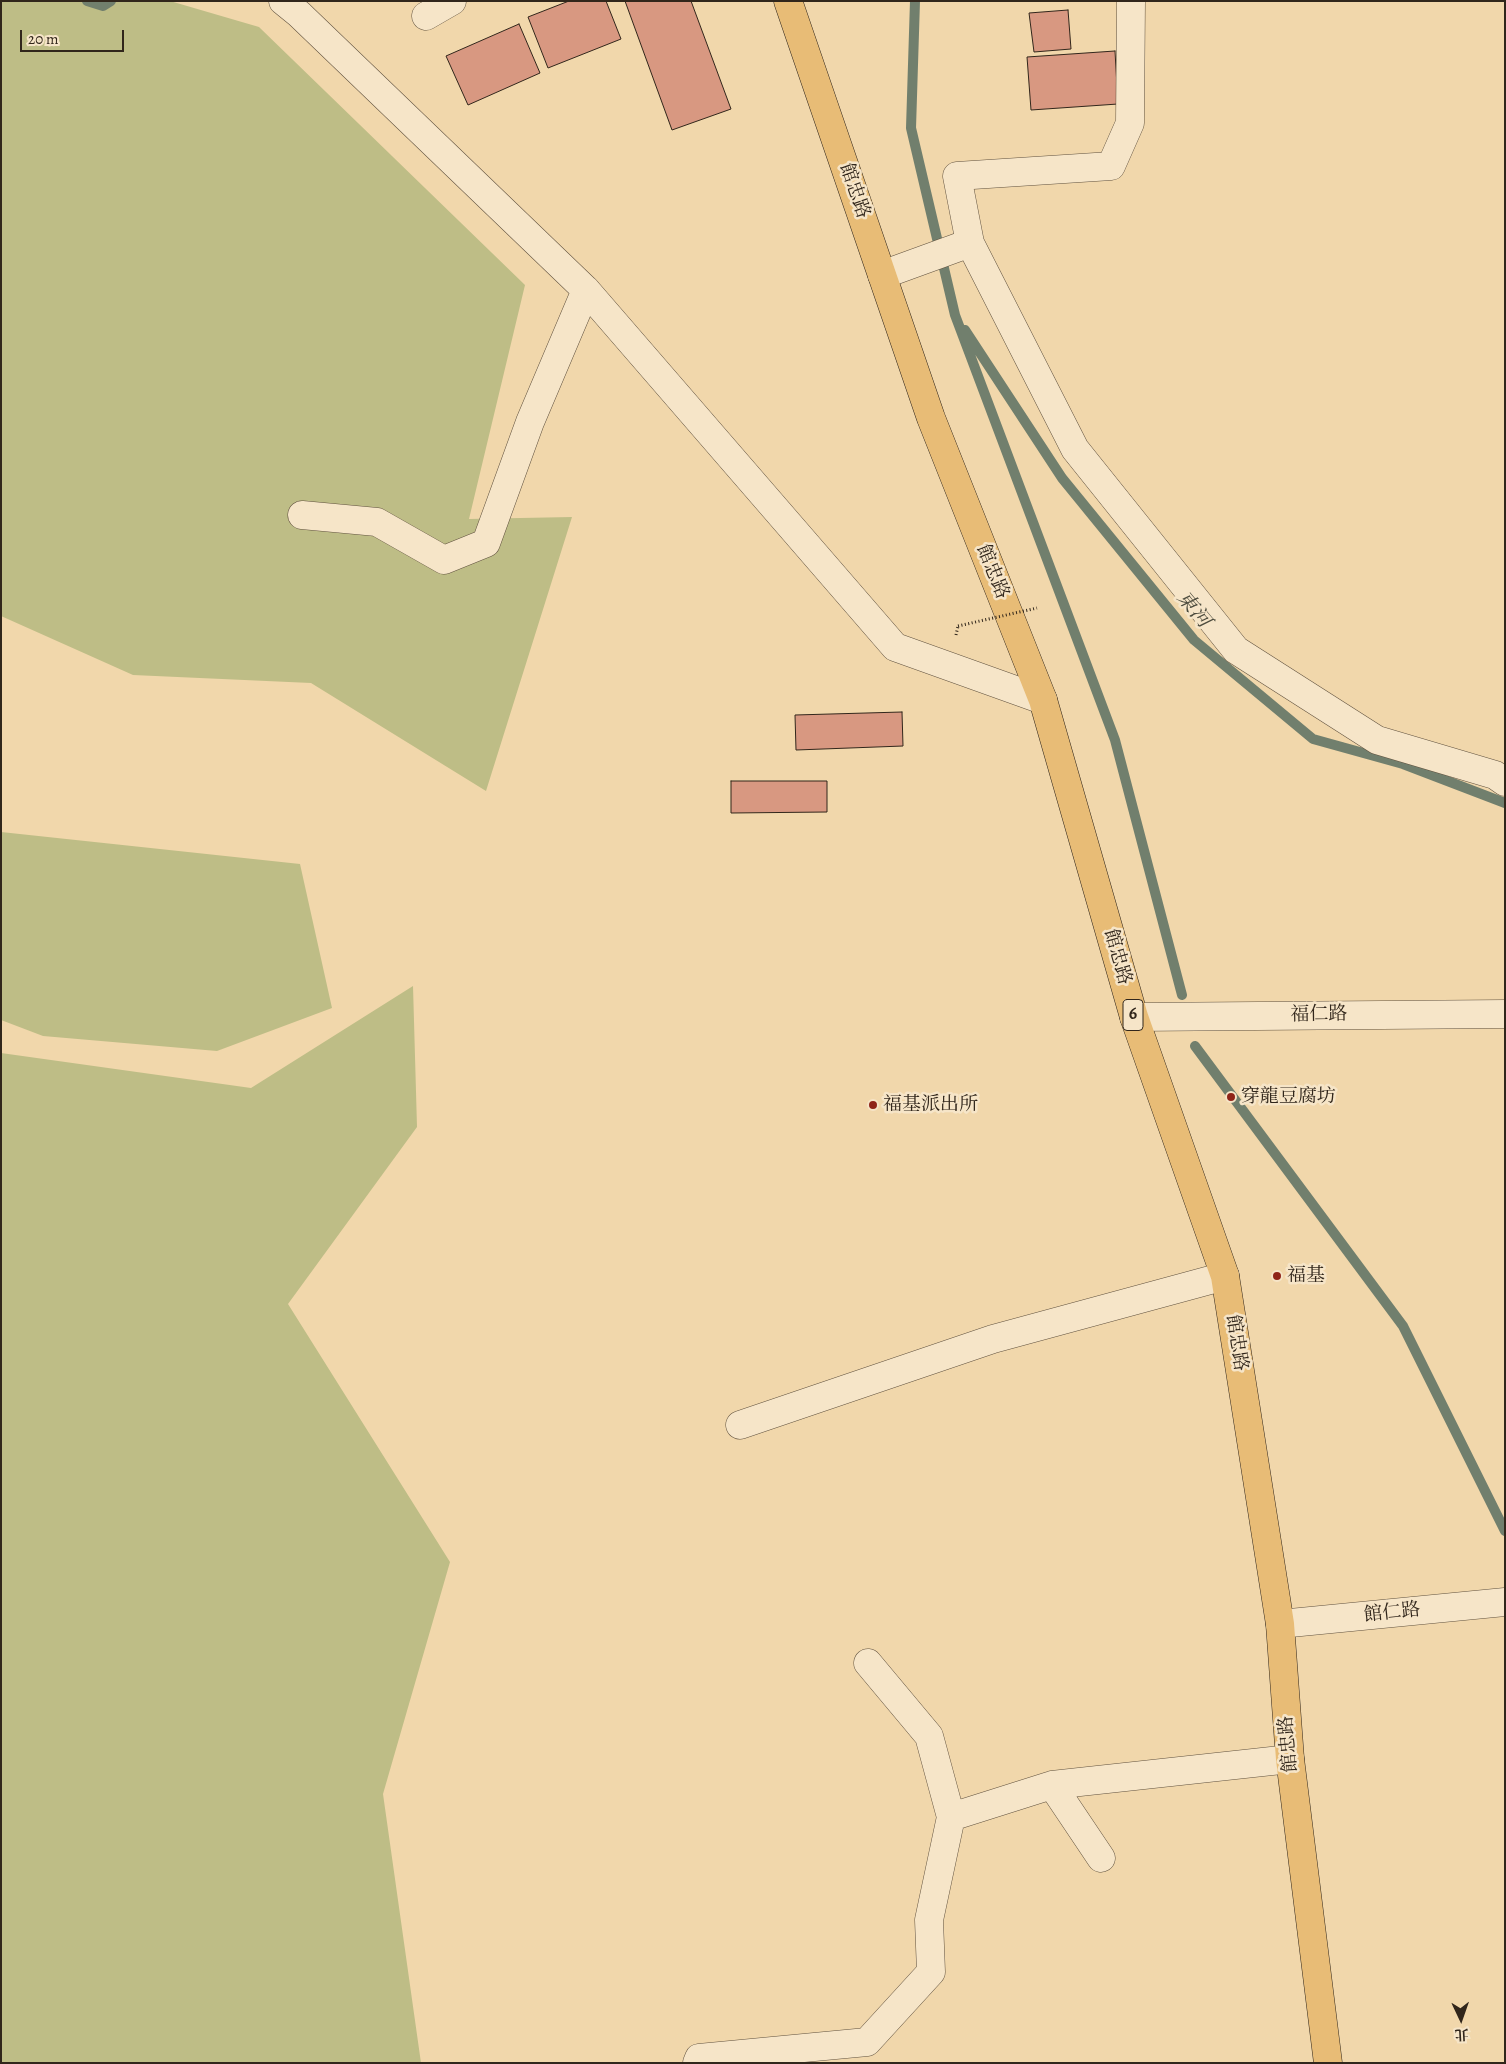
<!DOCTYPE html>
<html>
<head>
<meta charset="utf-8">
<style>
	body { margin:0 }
	#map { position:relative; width:1506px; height:2064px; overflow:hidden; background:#f1d7ab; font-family:Alegreya,"Noto Serif TC",serif }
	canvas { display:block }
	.frame { position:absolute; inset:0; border:2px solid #31261b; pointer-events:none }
	.north { position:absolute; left:1436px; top:1994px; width:50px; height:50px; -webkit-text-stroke:4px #f6e5c8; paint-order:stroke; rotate:177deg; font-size:14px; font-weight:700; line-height:20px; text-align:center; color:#31261b }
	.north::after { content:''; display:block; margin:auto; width:18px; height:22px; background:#31261b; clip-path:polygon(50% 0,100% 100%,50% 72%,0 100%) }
	.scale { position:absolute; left:20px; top:30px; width:104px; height:22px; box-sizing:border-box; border:2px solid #31261b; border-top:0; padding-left:6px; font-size:15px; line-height:18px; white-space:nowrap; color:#31261b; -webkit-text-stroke:4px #f6e5c8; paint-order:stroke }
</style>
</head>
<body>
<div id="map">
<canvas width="1506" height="2064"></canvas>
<div class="frame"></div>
<div class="north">北</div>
<div class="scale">20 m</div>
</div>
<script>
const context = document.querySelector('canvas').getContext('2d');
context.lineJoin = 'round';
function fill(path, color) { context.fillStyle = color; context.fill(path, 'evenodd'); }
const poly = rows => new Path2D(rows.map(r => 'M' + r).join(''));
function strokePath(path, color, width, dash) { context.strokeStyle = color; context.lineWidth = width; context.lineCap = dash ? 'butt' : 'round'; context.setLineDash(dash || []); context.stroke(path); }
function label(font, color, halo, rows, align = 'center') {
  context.font = font + ' Alegreya,"Noto Serif TC",serif'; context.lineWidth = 5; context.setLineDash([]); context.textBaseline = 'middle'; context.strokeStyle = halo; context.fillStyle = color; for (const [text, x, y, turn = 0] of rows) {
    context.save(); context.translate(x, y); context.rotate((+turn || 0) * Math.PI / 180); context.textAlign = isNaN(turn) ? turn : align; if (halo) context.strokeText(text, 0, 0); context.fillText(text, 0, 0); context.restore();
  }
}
const green = poly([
	[1,1,170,1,259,27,525,285,469,519,572,517,486,791,311,683,133,675,1,616],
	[1,832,300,864,332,1008,217,1051,43,1036,1,1020],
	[413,986,417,1127,288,1304,450,1562,383,1794,421,2063,1,2063,1,1053,251,1088]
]);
const stream = poly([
	[87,1,103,6,111,1],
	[915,1,911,128,955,315,1115,740,1182,995],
	[965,330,1062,478,1194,640,1313,739,1403,764,1505,803],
	[1195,1046,1403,1326,1505,1531]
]);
const building = poly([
	[569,1,606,1,621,39,548,68,528,17,569,1],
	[625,1,691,1,731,109,672,130,625,1],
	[1068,10,1071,49,1034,52,1029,13,1068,10],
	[519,24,540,73,468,105,446,56,519,24],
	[1115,51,1118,104,1031,110,1027,57,1115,51],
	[902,712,903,746,796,750,795,715,902,712],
	[731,781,827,781,827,812,731,813,731,781]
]);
const path = poly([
	[956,635,958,626]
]);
const minor = poly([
	[283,1,299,14,586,290,895,647,1043,700],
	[1131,1,1130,123,1111,166,957,176,970,243,1075,449,1236,650,1377,740,1495,775,1505,782],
	[426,16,452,1],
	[882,275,970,243],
	[302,515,377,522,444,560,486,543,530,422,586,290],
	[1134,1017,1505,1014],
	[740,1425,993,1339,1225,1276],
	[1280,1624,1505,1602],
	[1052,1785,1101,1858],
	[951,1817,1052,1785,1290,1759],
	[697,2063,699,2058,867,2042,931,1972,929,1920,951,1817,929,1736,868,1663]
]);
const major = poly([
	[788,1,931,418,1043,700,1134,1017,1225,1276,1280,1624,1290,1759,1328,2063]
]);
const pathBridge = poly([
	[958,626,1037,608]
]);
const markers = [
	[1231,1097,5,"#8f2418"],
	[873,1105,5,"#8f2418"],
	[1277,1276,5,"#8f2418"]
];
const shields = [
	[1133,1015,20]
];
const shieldNames = [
	["6",1133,1015]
];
const streetNames = [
	["館忠路",854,191,71],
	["館忠路",992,572,68],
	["館忠路",1117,957,74],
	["福仁路",1319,1015,-1],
	["館忠路",1236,1343,81],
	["館仁路",1392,1613,-6],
	["館忠路",1289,1744,-95]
];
const poiNames = [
	["穿龍豆腐坊",1241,1097],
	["福基派出所",883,1105],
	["福基",1287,1276]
];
const waterNames = [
	["東河",1193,610,50]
];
fill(green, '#bebd86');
strokePath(stream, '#717f6d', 10);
fill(building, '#d89881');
strokePath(building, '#31261b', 1);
strokePath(minor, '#61523f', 29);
strokePath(major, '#31261b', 29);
strokePath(path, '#31261b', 3, [1, 2.5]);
strokePath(minor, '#f6e5c8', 28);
strokePath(major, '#e8bc76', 28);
strokePath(pathBridge, '#31261b', 3, [1, 2.5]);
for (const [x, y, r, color] of markers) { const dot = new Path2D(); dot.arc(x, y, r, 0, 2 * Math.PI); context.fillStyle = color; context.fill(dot); strokePath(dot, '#f6e5c8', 2); }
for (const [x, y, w] of shields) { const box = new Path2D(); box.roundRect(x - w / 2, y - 15.5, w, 31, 4); context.fillStyle = '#f6e5c8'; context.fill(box); strokePath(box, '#31261b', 1); }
label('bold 18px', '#31261b', null, shieldNames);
label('19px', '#31261b', '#f6e5c8', streetNames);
label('19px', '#31261b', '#f6e5c8', poiNames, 'left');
label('italic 20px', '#4c4b3d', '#f6e5c8', waterNames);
</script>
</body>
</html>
